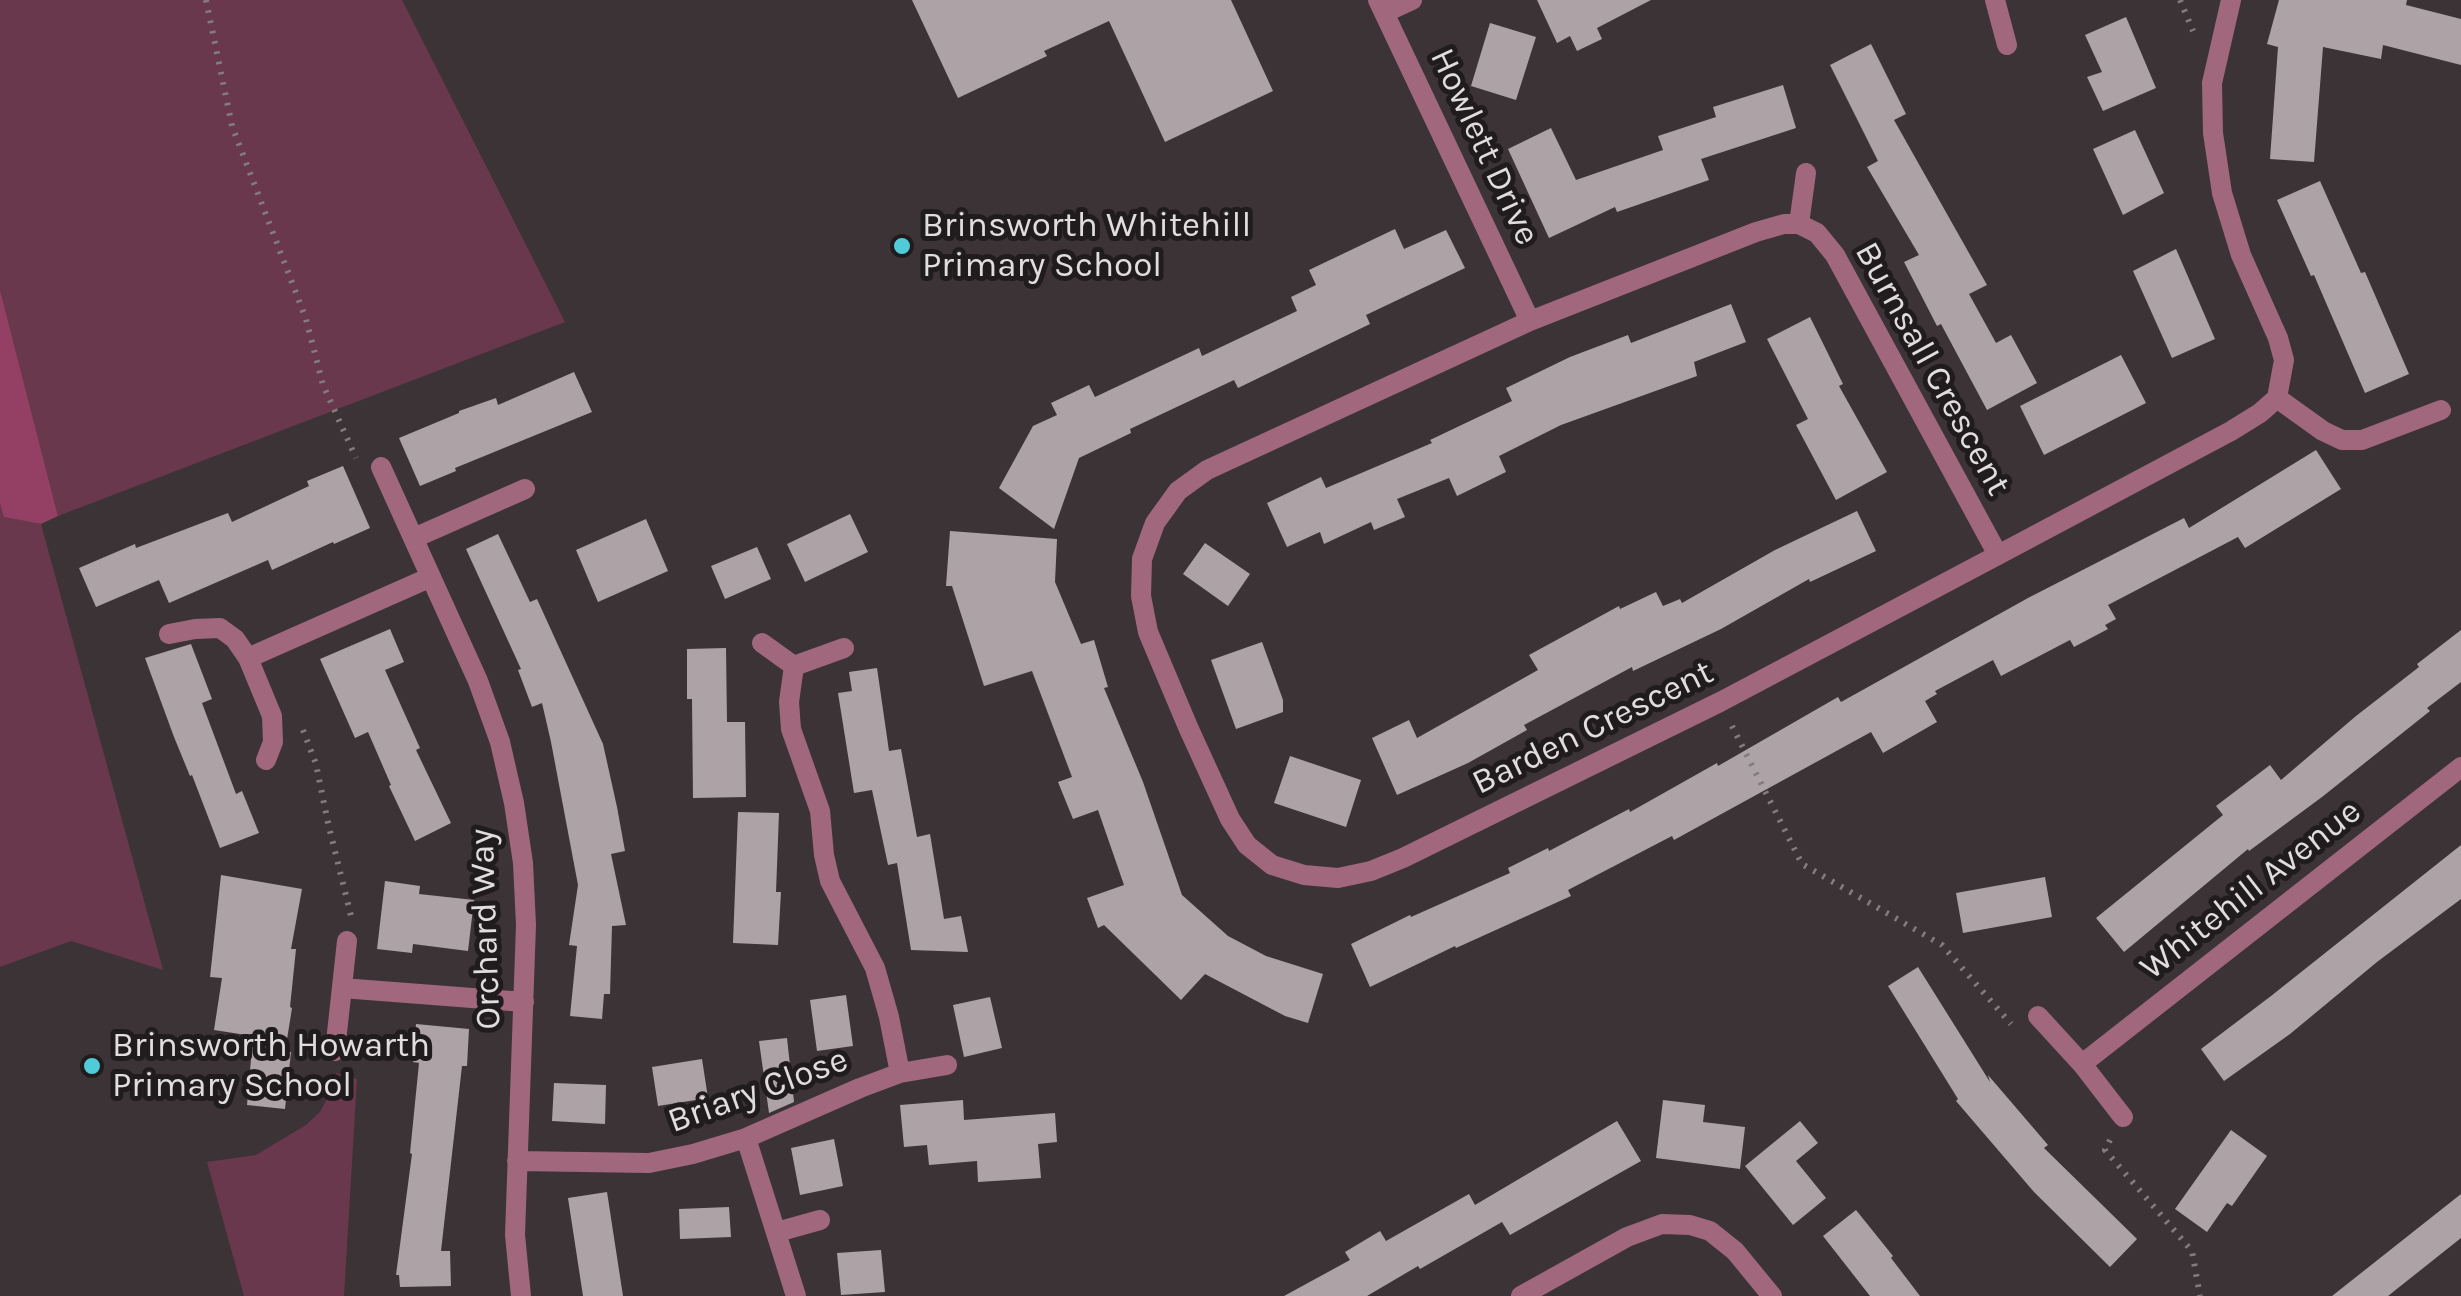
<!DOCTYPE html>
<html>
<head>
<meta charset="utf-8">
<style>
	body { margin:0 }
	canvas { display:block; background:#3b3336 }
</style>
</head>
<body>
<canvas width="2461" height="1296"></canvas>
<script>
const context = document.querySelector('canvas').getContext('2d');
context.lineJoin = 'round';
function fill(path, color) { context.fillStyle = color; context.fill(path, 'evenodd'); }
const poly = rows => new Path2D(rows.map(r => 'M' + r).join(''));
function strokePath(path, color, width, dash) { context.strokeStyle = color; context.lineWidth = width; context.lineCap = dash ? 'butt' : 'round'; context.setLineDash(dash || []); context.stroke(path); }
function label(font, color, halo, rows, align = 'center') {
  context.font = font + ' Karla,sans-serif'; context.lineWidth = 10; context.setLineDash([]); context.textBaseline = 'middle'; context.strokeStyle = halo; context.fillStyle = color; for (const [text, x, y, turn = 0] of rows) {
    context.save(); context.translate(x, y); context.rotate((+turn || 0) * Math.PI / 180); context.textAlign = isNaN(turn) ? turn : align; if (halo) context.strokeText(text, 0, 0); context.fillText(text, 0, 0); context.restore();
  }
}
const green = poly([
	[0,0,402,0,565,322,58,516,0,290],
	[0,503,5,517,41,524,163,970,71,941,0,967],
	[336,1073,357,1079,344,1296,244,1296,207,1162,256,1155,306,1125,320,1112,328,1097]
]);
const forest = poly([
	[0,290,58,516,41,524,4,517,0,503]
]);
const building = poly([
	[912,0,1231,0,1273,91,1165,142,1109,21,1044,51,1047,56,958,98],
	[1537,0,1651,0,1597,28,1602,39,1577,51,1570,36,1557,43],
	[2279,0,2407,0,2406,5,2461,19,2461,65,2383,45,2381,59,2323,47,2314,162,2270,159,2278,47,2267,44],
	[2126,17,2156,88,2103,111,2087,77,2102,72,2085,35],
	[1490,23,1536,37,1516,100,1471,86],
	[1871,44,1906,114,1894,120,1987,285,1969,294,1996,343,2011,335,2037,383,1987,410,1941,324,1937,326,1904,262,1919,255,1867,167,1878,161,1830,65],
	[1783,85,1796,128,1701,159,1709,180,1617,212,1615,207,1549,238,1508,149,1551,128,1576,180,1663,150,1658,136,1716,117,1713,107],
	[2135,130,2164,193,2123,215,2093,149],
	[2320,181,2361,273,2365,272,2409,374,2365,393,2314,275,2311,276,2277,200],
	[1395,229,1404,249,1446,230,1465,268,1366,315,1370,324,1238,388,1234,380,1130,429,1131,433,1079,458,1054,529,999,488,1033,426,1057,415,1051,403,1089,385,1095,397,1199,348,1202,356,1297,311,1291,297,1316,285,1309,270],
	[2176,249,2215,339,2172,358,2133,271],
	[1731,304,1746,342,1694,362,1697,376,1561,425,1499,456,1506,472,1457,496,1449,478,1397,499,1405,517,1374,530,1371,522,1324,544,1320,532,1287,547,1267,503,1321,477,1326,488,1432,443,1430,440,1512,401,1506,388,1570,357,1628,335,1631,343],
	[1810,317,1843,384,1839,386,1887,472,1836,500,1796,425,1808,419,1767,339],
	[2121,355,2146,403,2044,455,2020,406],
	[574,372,592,412,455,468,456,471,420,486,399,438,459,413,459,411,496,398,498,405],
	[2316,450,2341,489,2245,548,2238,537,2108,605,2116,619,2105,625,2108,629,2074,647,2070,640,2001,676,1993,660,1935,691,1937,694,1925,701,1937,722,1883,753,1871,732,1674,840,1672,836,1568,890,1571,896,1456,948,1455,946,1370,987,1351,944,1410,915,1411,917,1510,873,1508,868,1548,848,1549,851,1629,809,1630,812,1717,763,1718,766,1838,697,1841,702,2028,598,2184,518,2189,528],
	[343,466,370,528,334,544,333,542,272,570,268,560,169,603,159,580,96,607,79,568,135,544,136,548,228,513,232,522,309,486,307,481],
	[1857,511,1876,551,1810,582,1809,579,1721,629,1633,671,1632,667,1524,725,1527,730,1468,763,1397,795,1372,738,1409,720,1417,738,1538,670,1529,655,1619,606,1620,609,1656,592,1663,606,1680,599,1682,603,1775,550],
	[850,514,868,552,805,582,787,544],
	[646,519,668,571,598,602,576,550],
	[950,531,1057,539,1055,582,1081,644,1094,640,1108,687,1104,688,1143,782,1182,895,1228,936,1266,956,1323,974,1308,1023,1285,1016,1205,974,1181,1000,1104,925,1098,928,1087,898,1124,885,1098,810,1073,819,1058,782,1072,777,1032,671,984,686,952,586,946,586],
	[498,534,530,602,537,599,603,744,617,807,625,851,611,854,626,925,612,926,610,994,604,994,602,1019,570,1016,577,946,569,945,578,885,551,742,542,703,532,707,518,670,521,669,466,549],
	[1205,543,1250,574,1228,606,1183,574],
	[757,547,771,579,725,599,711,566],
	[390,629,404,662,385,670,420,748,416,750,451,823,415,841,389,786,391,785,368,732,355,738,320,659],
	[2461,630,2461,682,2427,708,2430,711,2322,797,2249,851,2248,849,2124,952,2096,918,2223,815,2216,806,2270,765,2281,780,2356,716,2419,667,2417,664],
	[1262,642,1283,700,1283,712,1236,729,1211,660],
	[191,644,212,699,202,703,236,794,242,791,259,833,220,848,192,775,190,776,174,737,145,658],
	[726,648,727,722,745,722,746,797,693,798,692,699,687,699,687,649],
	[877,668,889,751,901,749,917,837,930,834,944,919,961,916,968,952,911,950,897,863,888,865,872,790,854,793,838,693,852,691,849,672],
	[1290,756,1361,780,1346,827,1274,803],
	[738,812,779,813,776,892,781,892,778,945,733,943],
	[2461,845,2461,899,2377,962,2290,1034,2224,1081,2201,1049,2271,996],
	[221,875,302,889,291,949,296,949,290,1007,292,1008,285,1052,291,1052,285,1109,247,1105,253,1036,214,1030,222,978,210,977],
	[2045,877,2052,917,1963,933,1956,893],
	[385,881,420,886,419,894,474,900,468,951,413,944,412,953,377,949],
	[1918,967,1990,1082,1988,1075,2048,1145,2044,1148,2137,1239,2110,1267,2034,1192,1956,1101,1958,1099,1888,986],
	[846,995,853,1046,817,1051,810,1000],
	[990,997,1002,1048,964,1057,953,1005],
	[416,1024,469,1029,467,1066,462,1066,441,1251,450,1251,451,1286,400,1287,399,1275,396,1275,412,1154,410,1153,419,1063,413,1062],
	[787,1038,794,1102,769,1113,759,1041],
	[702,1059,708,1098,658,1106,652,1067],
	[554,1083,606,1085,605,1124,552,1121],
	[963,1100,964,1120,1055,1113,1057,1142,1038,1144,1041,1178,978,1182,977,1161,929,1165,927,1145,904,1147,900,1105],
	[1663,1100,1705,1105,1703,1122,1745,1127,1740,1169,1656,1158],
	[1617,1121,1641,1161,1510,1235,1502,1222,1420,1269,1418,1266,1367,1296,1284,1296,1350,1260,1345,1252,1380,1231,1386,1241,1469,1194,1475,1205],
	[1800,1121,1818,1143,1796,1161,1826,1198,1793,1225,1745,1166],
	[2231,1130,2267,1156,2232,1206,2227,1203,2207,1232,2175,1209],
	[834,1139,843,1186,800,1195,791,1148],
	[607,1192,623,1296,583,1296,568,1198],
	[2461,1194,2461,1238,2388,1296,2332,1296],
	[729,1207,731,1237,680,1239,679,1209],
	[1856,1210,1893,1256,1891,1258,1920,1296,1870,1296,1823,1236],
	[881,1250,885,1292,841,1295,837,1253]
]);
const path = poly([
	[206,0,232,126,306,319,323,385,356,458],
	[2180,0,2193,31],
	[1732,726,1802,864,1942,945,2011,1024],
	[303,730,316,764,328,823,351,916],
	[2110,1140,2105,1150,2192,1251,2200,1296]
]);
const lane = poly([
	[1995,0,2007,45],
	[2277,398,2323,431,2342,440,2362,440,2441,410]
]);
const street = poly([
	[1378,0,1530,321],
	[1384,13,1412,0],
	[1799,224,1806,173],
	[381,467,478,681,500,742,514,803,523,863,526,925,515,1235,521,1296],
	[414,538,525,489],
	[1998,555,1835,255,1817,233,1799,224,1784,224,1756,232,1530,321,1207,470,1178,491,1155,523,1142,559,1141,596,1148,632,1188,727,1230,819,1247,845,1272,865,1304,875,1338,878,1371,871,1403,858,1720,702,1998,555,2231,431,2260,413,2277,398,2284,360,2278,338,2241,255,2222,193,2213,133,2212,83,2231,0],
	[169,634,195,629,220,628,235,639,248,658,272,716,273,742,266,760],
	[762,643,794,666,844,648],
	[248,658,431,577],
	[794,666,789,702,791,729,820,811,824,855,830,881,875,968,889,1017,900,1073],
	[342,988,524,1002],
	[2038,1016,2082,1064,2123,1117],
	[335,1051,347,941],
	[2082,1064,2461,767],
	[746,1138,796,1296],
	[517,1161,649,1163,693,1154,746,1138,860,1088,900,1073,947,1065],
	[777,1232,820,1220],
	[1521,1296,1627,1237,1662,1224,1690,1225,1710,1231,1735,1251,1772,1296]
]);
const markers = [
	[902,246,10,"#52cbd9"],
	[92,1066,10,"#52cbd9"]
];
const streetNames = [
	["Howlett Drive",1484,147,65],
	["Burnsall Crescent",1932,369,61],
	["Barden Crescent",1593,728,-26],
	["Whitehill Avenue",2251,890,-38],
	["Orchard Way",486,929,-92],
	["Briary Close",758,1091,-20]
];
const poiNames = [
	["Brinsworth Whitehill",922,226],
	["Primary School",922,266],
	["Brinsworth Howarth",112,1046],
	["Primary School",112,1086]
];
fill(green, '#6a384c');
fill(forest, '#934064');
fill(building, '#ada3a6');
strokePath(path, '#837c7e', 6, [2.5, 8]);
strokePath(lane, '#a1677d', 20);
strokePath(street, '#a1677d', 20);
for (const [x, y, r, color] of markers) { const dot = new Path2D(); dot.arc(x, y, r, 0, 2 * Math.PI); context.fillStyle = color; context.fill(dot); strokePath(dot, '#201c1d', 4); }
label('35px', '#e1dcde', '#201c1d', streetNames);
label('35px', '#e1dcde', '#201c1d', poiNames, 'left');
</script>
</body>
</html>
